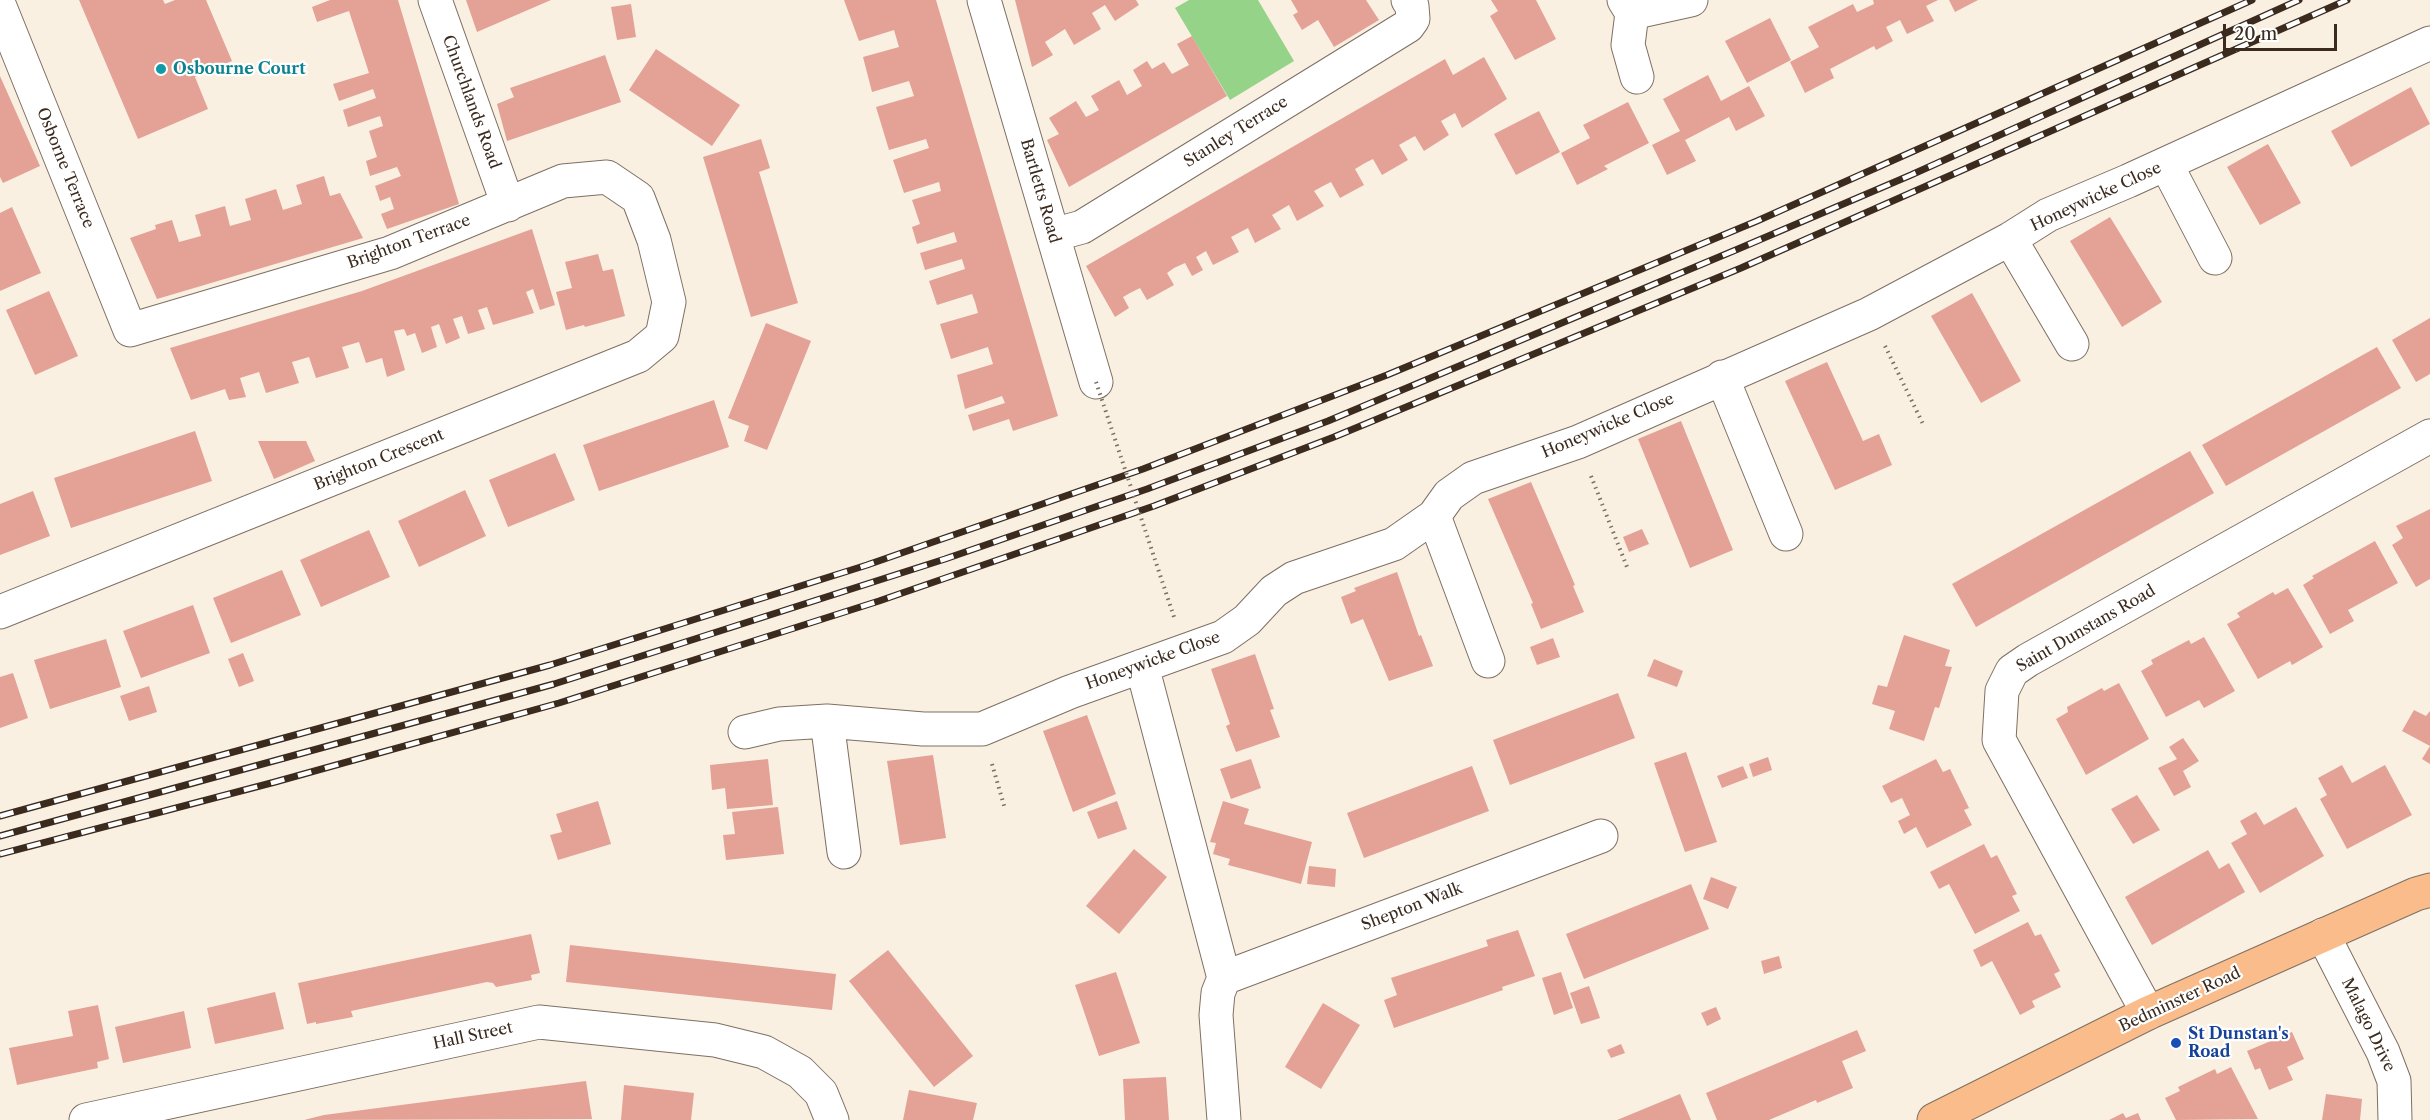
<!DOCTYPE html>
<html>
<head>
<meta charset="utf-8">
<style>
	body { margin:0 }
	#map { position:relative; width:2430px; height:1120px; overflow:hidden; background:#f9f0e2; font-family:"Libre Caslon Text",serif }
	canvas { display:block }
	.scale { position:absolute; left:2223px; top:24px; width:114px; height:27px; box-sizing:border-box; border:3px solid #3b2a1e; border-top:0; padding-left:8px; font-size:18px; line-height:21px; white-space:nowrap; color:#3b2a1e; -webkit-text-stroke:4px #fff; paint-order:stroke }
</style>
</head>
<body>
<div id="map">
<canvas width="2430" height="1120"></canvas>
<div class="scale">20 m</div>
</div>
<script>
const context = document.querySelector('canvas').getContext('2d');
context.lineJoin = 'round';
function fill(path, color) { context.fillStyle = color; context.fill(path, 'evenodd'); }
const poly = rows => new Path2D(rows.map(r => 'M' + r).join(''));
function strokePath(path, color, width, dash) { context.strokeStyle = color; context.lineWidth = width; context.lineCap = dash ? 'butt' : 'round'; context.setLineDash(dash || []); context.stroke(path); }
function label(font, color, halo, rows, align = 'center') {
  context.font = font + ' "Libre Caslon Text",serif'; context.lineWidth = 4.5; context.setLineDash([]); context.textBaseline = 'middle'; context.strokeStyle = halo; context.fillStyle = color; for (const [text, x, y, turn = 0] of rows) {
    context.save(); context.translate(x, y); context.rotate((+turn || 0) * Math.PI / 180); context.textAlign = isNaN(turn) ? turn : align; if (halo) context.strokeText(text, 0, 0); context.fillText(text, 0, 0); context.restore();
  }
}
const green = poly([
	[1189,0,1258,0,1294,61,1230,100,1175,8]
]);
const building = poly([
	[79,0,163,0,165,4,175,0,206,0,232,61,195,77,208,109,138,139],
	[330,0,398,0,459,204,387,229,381,214,394,209,390,197,380,201,375,186,401,176,397,167,370,176,366,161,377,157,369,131,383,126,380,116,348,127,343,110,376,98,373,89,339,101,333,84,369,73,349,11,317,22,312,7],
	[466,0,551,0,477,32],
	[844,0,936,0,1058,416,1013,431,1009,419,973,431,968,415,1005,403,1002,396,965,409,957,375,993,364,990,354,988,347,951,359,940,324,978,313,975,302,972,294,937,305,929,281,965,269,962,259,925,270,920,253,957,242,954,232,917,244,912,227,920,224,912,200,941,191,939,182,904,193,893,160,929,148,926,139,889,150,876,107,914,96,909,81,872,92,863,57,899,47,894,30,859,41],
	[1015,0,1136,0,1139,5,1115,21,1105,5,1092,13,1101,29,1074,45,1065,29,1045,42,1053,55,1032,67],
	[1291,0,1366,0,1379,20,1334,47,1318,20,1302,30,1293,15,1298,12],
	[1491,0,1536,0,1556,39,1515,60,1490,16,1498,11],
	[1873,0,1938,0,1926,6,1934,21,1907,34,1900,20,1886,27,1893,41,1876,50,1874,46,1830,69,1834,78,1805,93,1790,62,1819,47,1808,27,1853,4,1857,12,1874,4],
	[1949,0,1978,0,1955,12],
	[631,4,636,37,617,40,611,7],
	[1770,18,1791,60,1747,83,1725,41],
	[1192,36,1227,96,1069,187,1047,140,1059,134,1049,118,1076,101,1086,117,1092,114,1099,110,1091,96,1119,80,1127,95,1142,86,1133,70,1147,61,1152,69,1164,62,1172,74,1189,65,1177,44],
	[656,49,740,105,712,146,629,90],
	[605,55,621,102,507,141,497,104,514,97,510,88],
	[1484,57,1507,99,1462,128,1455,113,1441,121,1449,135,1424,151,1415,136,1399,145,1408,160,1382,175,1373,159,1365,163,1355,169,1364,185,1340,198,1331,182,1323,186,1314,191,1324,206,1297,221,1289,205,1272,215,1281,229,1255,243,1248,228,1231,237,1239,252,1213,265,1206,251,1196,257,1203,270,1192,276,1185,263,1174,268,1167,273,1174,285,1147,300,1140,288,1130,293,1123,297,1129,308,1115,317,1086,266,1445,59,1453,75],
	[1708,75,1721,101,1749,86,1765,116,1736,131,1729,117,1685,140,1696,161,1667,175,1652,145,1680,131,1663,99],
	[0,76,40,166,3,183,0,177],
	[2411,87,2430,124,2351,167,2331,131],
	[1628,102,1649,143,1604,166,1608,169,1577,185,1561,153,1590,138,1583,125],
	[1539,111,1560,152,1516,175,1494,134],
	[761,139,770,168,759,172,760,175,798,303,751,317,703,157],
	[2268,144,2301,203,2260,225,2227,167],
	[324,176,330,196,340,193,363,238,157,299,130,238,156,229,155,225,172,220,179,242,201,236,195,215,225,206,230,226,251,220,245,199,276,189,283,210,302,204,296,185],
	[12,207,41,273,0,291,0,213],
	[2110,217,2162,302,2122,327,2070,241],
	[532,229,555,305,540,310,533,289,526,292,534,313,493,325,487,307,478,310,485,329,468,334,462,316,453,319,460,338,446,344,439,324,431,327,437,347,422,353,415,333,407,336,404,329,394,331,405,370,387,377,382,358,366,363,359,342,342,347,349,368,316,378,309,357,292,362,299,383,266,393,259,372,240,378,246,397,229,400,225,389,191,400,170,348,362,291],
	[598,254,603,271,613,269,625,316,585,327,584,325,566,330,556,292,572,288,565,262],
	[49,291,78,356,35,375,6,310],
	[1972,293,2021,381,1981,403,1931,316],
	[2430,318,2430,374,2416,382,2392,340],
	[766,323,811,341,767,450,744,441,749,426,728,418],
	[2377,347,2401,388,2226,486,2202,445],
	[1827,362,1863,441,1879,434,1892,465,1835,490,1785,381],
	[714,400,729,447,599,491,583,445],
	[1681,421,1733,550,1690,568,1638,439],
	[195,431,212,481,71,528,54,478],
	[258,441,306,441,315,461,274,479],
	[2190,451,2214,493,1976,627,1952,584],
	[555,453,575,500,508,527,489,480],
	[1531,482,1575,585,1573,586,1584,612,1541,629,1531,604,1533,603,1488,499],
	[465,490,486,536,419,567,398,521],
	[33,491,50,536,0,555,0,504],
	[2430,509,2430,579,2416,587,2392,545,2403,538,2396,526],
	[1642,529,1649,544,1629,552,1623,537],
	[369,530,390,577,321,607,300,560],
	[2375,541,2398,583,2348,610,2354,621,2330,634,2303,585,2314,578,2312,576],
	[282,570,301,615,231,643,213,598],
	[1397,572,1419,636,1421,635,1433,666,1389,681,1363,619,1351,624,1341,597,1356,591,1354,588],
	[2288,588,2323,647,2292,665,2290,661,2258,679,2227,624,2240,617,2237,613,2273,592,2275,595],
	[193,605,210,653,141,678,123,631],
	[1904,635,1950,650,1945,666,1952,667,1939,708,1935,707,1924,741,1889,729,1895,711,1872,704,1878,685,1887,687],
	[2204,637,2235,691,2204,708,2199,700,2166,717,2141,671,2153,664,2151,660,2189,640,2191,644],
	[1553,638,1560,657,1537,665,1530,647],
	[106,639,121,687,50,709,34,660],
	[243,653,254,681,239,687,228,659],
	[1255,654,1274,709,1270,710,1280,737,1236,752,1226,726,1230,724,1211,669],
	[1654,659,1683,671,1677,687,1647,676],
	[13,673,28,718,0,728,0,677],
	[2119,683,2149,739,2086,775,2056,719,2068,712,2067,707,2102,688,2104,691],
	[149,686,157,712,129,721,120,696],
	[1618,693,1635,738,1510,785,1493,740],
	[2414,710,2426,716,2430,711,2430,764,2422,759,2430,746,2402,731],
	[1087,715,1116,794,1073,812,1043,731],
	[2183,738,2199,761,2183,771,2191,787,2174,796,2158,768,2177,759,2169,747],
	[1686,752,1717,842,1685,852,1654,763],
	[933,755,946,838,900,845,887,761],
	[1768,757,1772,770,1753,777,1749,764],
	[768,759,773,805,727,809,725,788,712,790,710,765],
	[1251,759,1261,788,1231,799,1220,769],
	[1936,759,1943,772,1950,769,1969,808,1964,810,1972,825,1927,848,1916,827,1904,834,1898,821,1910,815,1902,798,1891,803,1882,786],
	[2342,765,2352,783,2385,765,2412,815,2347,849,2320,799,2327,795,2318,778],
	[1472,766,1489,811,1364,858,1347,813],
	[1743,766,1748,778,1722,788,1717,776],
	[2137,795,2160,830,2133,844,2111,809],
	[598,801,611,844,558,860,550,835,562,832,556,814],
	[1117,801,1127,829,1098,839,1087,812],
	[1223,801,1249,809,1244,824,1312,842,1301,884,1228,865,1230,859,1213,854,1216,843,1210,842],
	[778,807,784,854,726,860,723,835,735,834,732,812],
	[2296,807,2324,856,2260,893,2231,843,2247,834,2240,821,2256,812,2264,825],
	[1984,844,1991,858,1997,855,2017,894,2012,896,2020,911,1975,934,1949,884,1939,889,1930,872],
	[1134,849,1167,877,1119,934,1086,906],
	[2208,850,2219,869,2229,863,2245,892,2152,945,2125,897],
	[1309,866,1336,869,1335,887,1307,884],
	[1711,877,1737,887,1728,909,1703,899],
	[1691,884,1709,929,1584,979,1566,934],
	[2028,922,2035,936,2041,934,2060,971,2054,974,2061,987,2032,1001,2035,1007,2020,1015,1992,961,1981,967,1973,950],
	[1518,930,1535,976,1502,987,1503,990,1394,1028,1384,1000,1397,995,1391,978,1488,946,1486,940],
	[531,934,540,973,531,975,532,980,496,987,493,983,487,982,351,1011,353,1017,316,1024,316,1022,307,1024,298,983],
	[570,945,836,974,832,1010,566,982],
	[888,950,973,1056,934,1087,849,981],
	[1779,956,1782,968,1764,974,1761,961],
	[1116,972,1140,1043,1099,1056,1075,985],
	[1561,972,1573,1008,1554,1015,1542,978],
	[1589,986,1600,1018,1581,1024,1570,993],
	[275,992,284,1029,215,1044,207,1008],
	[1323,1003,1360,1025,1321,1089,1285,1067],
	[98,1005,109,1059,97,1062,98,1068,17,1085,9,1048,73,1036,68,1011],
	[1716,1007,1721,1019,1707,1026,1701,1013],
	[184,1011,191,1048,123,1063,115,1027],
	[1857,1030,1866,1051,1842,1061,1853,1088,1817,1103,1816,1100,1769,1120,1717,1120,1706,1093],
	[2292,1032,2304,1059,2287,1067,2293,1080,2269,1090,2260,1068,2255,1070,2247,1051],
	[1621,1044,1625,1053,1611,1058,1607,1050],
	[2231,1067,2258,1119,2176,1120,2165,1098,2180,1091,2178,1087,2215,1069,2217,1074],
	[1166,1077,1169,1120,1125,1120,1123,1079],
	[586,1081,592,1119,304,1120,324,1115],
	[624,1085,694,1093,691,1120,621,1120],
	[909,1090,977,1103,973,1120,903,1120],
	[1680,1094,1691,1120,1617,1120],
	[2326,1094,2362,1099,2360,1120,2322,1120],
	[2123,1113,2126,1118,2138,1113,2141,1120,2109,1120]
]);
const path = poly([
	[1885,346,1924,426],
	[1591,476,1627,567],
	[992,764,1005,809]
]);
const minor = poly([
	[435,0,508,205],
	[984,0,1096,382],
	[1624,0,1632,13,1691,0],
	[0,7,130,330,390,253,563,181,607,177,638,198,654,240,669,302,662,336,638,356,0,612],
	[1632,13,1628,45,1637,77],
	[2166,164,2215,258],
	[1053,235,1082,227,1408,26,1413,19,1412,6,1408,0],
	[2010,239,2072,344],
	[1722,377,1786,534],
	[1434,516,1488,661],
	[1142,666,1224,978],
	[827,721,844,852],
	[745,732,779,724,827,721,923,729,982,729,1070,692,1223,637,1247,620,1274,591,1294,578,1394,544,1434,516,1449,495,1473,478,1578,442,1869,314,2010,239,2048,215,2128,181,2430,43],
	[2323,935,2383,1052,2394,1081,2395,1120],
	[2148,1013,1999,740,2002,691,2012,671,2028,660,2430,436],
	[86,1120,539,1022,715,1040,764,1052,800,1072,821,1093,832,1120],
	[1224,1120,1216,1015,1218,993,1224,978,1601,836]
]);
const major = poly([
	[1934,1120,2148,1013,2416,894,2430,890]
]);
const rail = poly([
	[0,816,550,665,867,565,1143,469,1387,375,1757,221,2252,0],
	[0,836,554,684,945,559,1147,489,1328,421,1738,249,1911,175,2299,0],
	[0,854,275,782,559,703,879,601,1154,506,1334,437,1741,268,2347,0]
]);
const pathBridge = poly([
	[1096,382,1175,620]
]);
const markers = [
	[161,69,6,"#0f9aa8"],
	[2176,1043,6,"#1a4fb4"]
];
const cultureNames = [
	["Osbourne Court",173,69]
];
const streetNames = [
	["Churchlands Road",471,102,70],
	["Stanley Terrace",1236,132,-32],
	["Osborne Terrace",65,168,68],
	["Bartletts Road",1040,191,74],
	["Honeywicke Close",2096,197,-25],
	["Brighton Terrace",409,242,-20],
	["Honeywicke Close",1608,426,-23],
	["Brighton Crescent",379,460,-22],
	["Saint Dunstans Road",2086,629,-30],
	["Honeywicke Close",1153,661,-20],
	["Shepton Walk",1412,907,-21],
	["Bedminster Road",2180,1000,-25],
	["Malago Drive",2368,1025,64],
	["Hall Street",473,1036,-12]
];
const transitNames = [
	["St Dunstan's",2188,1034],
	["Road",2188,1052]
];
fill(green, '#95d388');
fill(building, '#e4a196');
strokePath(minor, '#7e6f63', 35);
strokePath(major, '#7e6f63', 35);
strokePath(path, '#7e6f63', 4, [1.5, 4.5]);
strokePath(minor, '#fff', 33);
strokePath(major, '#f9bc8a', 33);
strokePath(rail, '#3b2a1e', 7);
strokePath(rail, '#fff', 4.5, [14]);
strokePath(pathBridge, '#7e6f63', 4, [1.5, 4.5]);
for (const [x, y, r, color] of markers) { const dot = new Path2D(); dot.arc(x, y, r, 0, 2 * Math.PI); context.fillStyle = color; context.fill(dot); strokePath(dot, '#fff', 2); }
label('bold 16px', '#0d838f', '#fff', cultureNames, 'left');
label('16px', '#3b2a1e', '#fff', streetNames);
label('bold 16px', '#164399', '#fff', transitNames, 'left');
</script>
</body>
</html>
